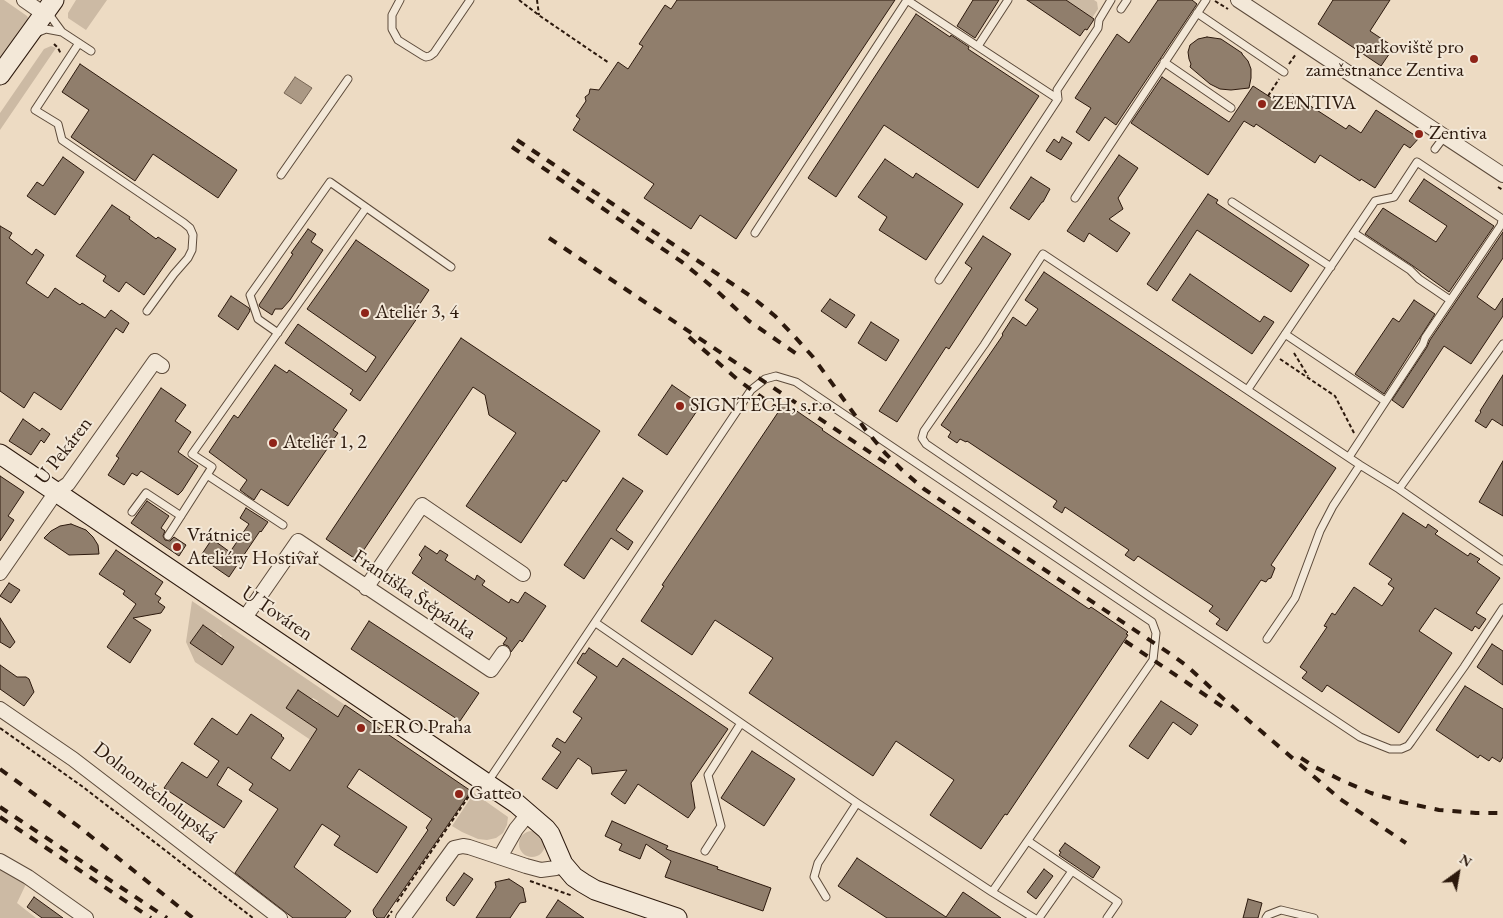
<!DOCTYPE html>
<html>
<head>
<meta charset="utf-8">
<style>
	body { margin:0 }
	#map { position:relative; width:1503px; height:918px; overflow:hidden; background:#eddbc3; font-family:"EB Garamond",serif }
	canvas { display:block }
	.north { position:absolute; left:1433px; top:848px; width:50px; height:50px; -webkit-text-stroke:4px #f3e8d8; paint-order:stroke; rotate:32deg; font-size:14px; font-weight:700; line-height:20px; text-align:center; color:#2c190d }
	.north::after { content:''; display:block; margin:auto; width:18px; height:22px; background:#2c190d; clip-path:polygon(50% 0,100% 100%,50% 72%,0 100%) }
</style>
</head>
<body>
<div id="map">
<canvas width="1503" height="918"></canvas>
<div class="north">N</div>
</div>
<script>
const context = document.querySelector('canvas').getContext('2d');
context.lineJoin = 'round';
function fill(path, color) { context.fillStyle = color; context.fill(path, 'evenodd'); }
const poly = rows => new Path2D(rows.map(r => 'M' + r).join(''));
function strokePath(path, color, width, dash) { context.strokeStyle = color; context.lineWidth = width; context.lineCap = dash ? 'butt' : 'round'; context.setLineDash(dash || []); context.stroke(path); }
function label(font, color, halo, rows, align = 'center') {
  context.font = font + ' "EB Garamond",serif'; context.lineWidth = 4; context.setLineDash([]); context.textBaseline = 'middle'; context.strokeStyle = halo; context.fillStyle = color; for (const [text, x, y, turn = 0] of rows) {
    context.save(); context.translate(x, y); context.rotate((+turn || 0) * Math.PI / 180); context.textAlign = isNaN(turn) ? turn : align; if (halo) context.strokeText(text, 0, 0); context.fillText(text, 0, 0); context.restore();
  }
}
const green = poly([
	[0,0,4,0,27,16,29,20,0,62],
	[76,0,107,0,86,30,68,18,68,13],
	[1066,0,1094,0,1097,2,1098,9,1092,18],
	[51,46,56,48,0,130,0,113,44,49],
	[192,601,345,705,339,715,344,719,324,749,195,662,186,642],
	[203,625,215,634,217,632,222,636,221,638,234,647,222,665,190,643],
	[298,690,311,699,313,698,318,701,317,703,330,712,318,730,286,708],
	[474,793,508,817,507,825,503,833,496,838,487,840,478,839,462,832,452,826],
	'519 844a13 13 0 1 1 26 0a13 13 0 1 1-26 0Z',
	[0,869,26,884,17,903,36,918,0,918]
]);
const water = poly([
	[295,77,312,88,301,104,284,93,295,77]
]);
const building = poly([
	[677,0,895,0,736,239,700,215,691,229,644,198,654,184,573,130,580,119,576,116,586,101,585,97,589,94,590,89,599,90,618,62,628,69,643,46,639,44,665,5,671,9,677,0],
	[973,0,999,0,975,38,957,26,973,0],
	[1027,0,1066,0,1094,19,1093,21,1087,30,1085,29,1080,36,1027,0],
	[1158,0,1192,0,1197,4,1116,125,1105,117,1089,141,1076,132,1091,108,1075,98,1117,34,1129,43,1158,0],
	[1333,0,1390,0,1370,31,1394,47,1381,66,1318,24,1333,0],
	[916,14,950,37,951,35,969,47,968,49,1039,96,978,188,884,125,836,197,808,178,916,14],
	[1207,37,1221,39,1242,53,1242,54,1248,61,1251,69,1251,78,1249,88,1231,90,1220,89,1210,84,1190,67,1191,64,1189,59,1188,52,1190,45,1198,39,1207,37],
	[80,64,237,170,218,198,153,154,135,181,71,137,89,110,62,92,80,64],
	[1162,77,1229,122,1253,86,1284,106,1292,94,1346,129,1349,125,1361,133,1376,110,1419,138,1410,148,1404,144,1375,188,1361,179,1360,181,1320,155,1315,163,1256,124,1254,127,1244,121,1208,175,1131,123,1162,77],
	[1062,137,1072,143,1061,160,1046,151,1054,139,1059,143,1062,137],
	[1119,155,1138,168,1118,198,1123,209,1109,219,1130,233,1117,252,1089,233,1084,242,1067,231,1119,155],
	[63,157,84,172,55,215,27,196,37,182,43,186,63,157],
	[885,159,913,178,916,173,963,204,926,260,879,230,887,217,858,197,885,159],
	[1031,177,1050,189,1043,202,1042,202,1029,220,1010,208,1031,177],
	[1424,179,1494,226,1449,292,1413,266,1365,234,1383,208,1436,242,1447,226,1409,201,1424,179],
	[1208,194,1218,200,1216,203,1309,265,1291,292,1197,230,1157,291,1147,284,1208,194],
	[112,205,130,217,129,219,156,239,158,237,176,249,144,295,126,282,119,292,103,281,106,276,76,256,112,205],
	[0,226,12,233,9,238,32,255,36,249,44,255,26,283,48,298,55,288,80,305,82,303,105,318,111,310,129,323,123,333,116,328,61,410,34,392,24,408,0,391,0,226],
	[308,229,316,234,311,242,323,250,290,300,282,309,275,309,272,315,260,307,259,305,293,254,291,253,308,229],
	[1503,232,1503,258,1477,297,1495,310,1503,298,1503,316,1471,364,1444,346,1403,408,1392,400,1427,347,1430,340,1503,232],
	[983,236,1011,254,949,349,946,347,897,422,879,411,972,268,965,263,983,236],
	[356,240,429,290,417,308,418,309,416,312,420,314,360,401,350,394,353,390,285,343,298,324,366,372,376,357,307,309,356,240],
	[1044,272,1336,468,1271,565,1275,568,1271,578,1268,579,1266,582,1261,580,1227,631,1216,624,1220,619,1209,611,1213,606,1138,556,1134,561,1125,555,1129,550,1065,507,1062,513,1053,507,1057,501,967,441,966,442,960,439,957,443,948,437,951,432,941,425,1003,335,1002,334,1013,317,1026,326,1038,309,1025,300,1044,272],
	[1190,274,1260,322,1264,316,1274,322,1252,354,1172,300,1190,274],
	[231,296,249,308,250,311,238,330,218,316,231,296],
	[830,299,855,315,846,328,821,311,830,299],
	[1414,300,1435,314,1384,394,1355,374,1393,318,1399,322,1414,300],
	[871,322,899,340,886,361,858,343,871,322],
	[461,338,600,431,566,482,563,480,521,543,466,506,516,433,489,415,485,395,473,387,357,560,326,539,461,338],
	[275,365,287,373,289,370,347,410,333,430,338,433,288,506,261,489,254,500,248,496,240,490,247,480,209,452,234,415,238,418,275,365],
	[1503,375,1503,426,1492,419,1486,428,1475,421,1481,412,1480,411,1503,375],
	[672,385,701,405,667,455,638,435,672,385],
	[161,388,186,405,175,421,191,432,178,452,198,466,182,491,178,495,141,471,137,476,132,473,124,485,108,475,119,458,116,456,161,388],
	[785,403,823,429,822,430,1089,609,1091,607,1128,632,1126,634,1128,635,1007,815,1005,814,981,849,930,815,954,780,896,741,873,776,749,693,773,658,715,620,692,655,641,621,664,586,662,585,783,405,785,403],
	[23,419,40,431,42,428,50,434,44,443,41,440,31,455,9,441,23,419],
	[1503,461,1503,516,1479,502,1503,461],
	[0,476,24,492,8,516,14,520,0,541,0,476],
	[623,478,643,491,616,530,633,542,628,550,611,538,584,579,564,565,623,478],
	[147,501,169,516,161,528,165,531,163,536,165,540,170,541,174,537,186,545,179,556,131,523,147,501],
	[246,508,268,522,261,532,260,531,229,577,200,557,212,539,230,552,249,524,240,518,246,508],
	[1403,513,1426,528,1428,524,1438,531,1435,534,1468,556,1470,553,1480,559,1477,562,1500,578,1476,613,1486,619,1479,629,1475,626,1472,631,1435,608,1419,631,1452,653,1399,733,1327,685,1322,692,1302,678,1307,672,1300,667,1327,627,1324,626,1332,613,1335,615,1354,587,1382,606,1394,588,1388,584,1392,579,1369,564,1403,513],
	[71,524,86,530,93,537,98,545,99,554,69,555,44,538,51,531,60,526,71,524],
	[425,546,437,554,440,550,448,555,445,560,475,580,477,575,485,581,482,585,509,603,511,599,518,603,525,592,546,606,522,642,520,640,511,652,508,646,503,644,507,638,412,573,422,558,419,555,425,546],
	[116,550,163,582,155,594,161,598,158,602,165,607,161,613,133,618,151,630,130,663,107,647,136,604,123,594,125,591,99,574,116,550],
	[9,583,20,590,11,603,0,596,9,583],
	[0,618,15,642,10,648,0,642,0,618],
	[369,621,479,693,460,721,351,649,369,621],
	[203,625,234,647,222,665,190,643,203,625],
	[1492,644,1503,651,1503,685,1477,667,1492,644],
	[589,648,617,667,623,658,728,729,691,783,695,808,688,818,638,784,625,804,611,794,627,770,592,774,591,767,578,758,557,789,542,779,561,752,552,746,557,738,565,743,582,718,573,712,597,677,577,663,583,653,585,654,589,648],
	[0,665,17,677,26,677,29,679,34,692,24,706,0,689,0,665],
	[1465,686,1503,709,1503,757,1500,762,1492,757,1489,761,1480,755,1478,758,1436,730,1465,686],
	[298,690,338,717,345,705,471,791,384,918,377,918,374,915,373,910,428,830,426,828,432,819,359,769,347,787,407,827,377,873,334,845,340,836,322,824,294,867,351,911,345,918,293,918,235,873,278,809,249,790,253,784,228,767,217,785,242,801,224,828,164,788,182,762,207,778,219,761,194,744,212,718,237,735,251,714,282,735,281,736,284,738,271,758,290,771,317,729,286,708,298,690],
	[1161,701,1198,725,1191,735,1173,722,1148,759,1129,746,1161,701],
	[752,751,795,779,764,826,721,798,752,751],
	[612,821,668,846,666,849,718,867,717,869,771,888,763,911,665,877,671,861,646,844,640,859,619,850,622,844,605,836,612,821],
	[1065,843,1100,867,1093,878,1059,855,1061,852,1059,851,1065,843],
	[857,858,946,917,963,892,1001,918,887,918,838,886,857,858],
	[1044,869,1053,876,1036,899,1027,892,1044,869],
	[464,873,473,879,454,906,446,900,447,899,446,898,464,873],
	[509,879,523,888,526,902,520,903,510,918,476,918,496,887,495,882,509,879],
	[34,897,63,918,42,918,27,907,34,897],
	[1248,899,1262,903,1258,918,1243,918,1248,899],
	[558,900,584,918,546,918,558,900]
]);
const path = poly([
	[519,0,540,16,609,63],
	[537,0,539,15],
	[1215,1,1228,9],
	[54,44,58,48,61,54],
	[1289,64,1296,54],
	[1268,96,1279,79],
	[1498,187,1503,190],
	[1294,353,1308,376],
	[1280,359,1335,396,1354,433],
	[0,728,83,787,253,918],
	[530,881,573,896],
	[397,902,471,793],
	[387,918,392,911]
]);
const lane = poly([
	[400,0,392,15,392,29,398,40,422,55,426,57,430,56,434,53,470,0],
	[907,0,1058,99],
	[1121,9,1127,0],
	[51,11,51,17,62,32],
	[1197,13,1284,72],
	[36,33,46,29,62,32,91,51],
	[79,43,35,110,58,124,62,140,184,223,190,228,193,235,192,250,188,258,174,274,147,311],
	[978,46,1008,0],
	[1164,62,1231,108],
	[1435,149,1444,137],
	[281,175,348,79],
	[1075,198,1206,0],
	[1232,202,1331,267],
	[755,233,907,0],
	[1354,233,1410,270,1419,279,1450,300],
	[939,280,1058,99,1057,90,1098,28,1099,20,1111,0],
	[278,333,258,319,250,295,330,182,451,267],
	[1285,334,1385,401],
	[1503,344,1399,489,1360,465,1043,254,984,345,924,431,922,438,926,444,1153,599,1360,737,1390,749,1401,749,1408,746,1411,742,1464,667,1503,608],
	[1248,389,1375,201,1394,197,1417,162,1501,218,1502,220,1501,225,1425,338,1423,344,1349,457],
	[1399,489,1503,561],
	[132,512,146,493,181,516],
	[283,525,207,475,212,467,192,454,366,208],
	[168,536,207,475],
	[596,623,857,803,992,892,1034,918],
	[1267,639,1295,598,1320,531,1333,506,1360,465],
	[487,783,751,390,765,379,776,376,796,382,1152,622,1156,633,1153,660,992,892],
	[1028,841,1118,902,1107,918],
	[705,851,721,826,708,775,741,723],
	[826,897,814,877,818,863,857,803],
	[1039,918,1072,871],
	[1266,918,1268,915,1281,910,1314,918]
]);
const street = poly([
	[24,0,44,14],
	[1238,0,1503,175],
	[0,573,56,492,68,484,155,361,162,366],
	[366,588,422,505,523,574],
	[244,619,298,541,491,670,503,653],
	[0,709,73,759,280,918],
	[500,857,516,829,529,813],
	[0,861,28,877,86,918],
	[403,918,454,848,463,846,469,847,526,866,541,870,556,868,563,864]
]);
const secondary = poly([
	[0,75,54,0],
	[0,454,517,804,546,829,550,834,563,864,574,877,583,883,595,890,677,918]
]);
const rail = poly([
	[517,140,752,297,775,316,795,337,813,357,865,429,885,453,902,470,924,489,1172,655,1187,666,1211,688,1340,799,1406,843],
	[512,147,682,262,716,290,749,321,801,357],
	[549,238,892,467],
	[689,337,738,380,778,409],
	[1125,641,1226,709],
	[1301,758,1315,767,1343,781,1371,793,1402,802,1439,810,1476,813,1503,813],
	[0,769,78,826,193,918],
	[0,807,167,918],
	[0,817,151,918]
]);
const markers = [
	[1474,59,5,"#8f2418"],
	[1262,104,5,"#8f2418"],
	[1419,134,5,"#8f2418"],
	[365,313,5,"#8f2418"],
	[680,406,5,"#8f2418"],
	[273,443,5,"#8f2418"],
	[177,547,5,"#8f2418"],
	[361,728,5,"#8f2418"],
	[459,794,5,"#8f2418"]
];
const poiNames = [
	["parkoviště pro",1464,48,"right"],
	["zaměstnance Zentiva",1464,71,"right"],
	["ZENTIVA",1272,104],
	["Zentiva",1429,134],
	["Ateliér 3, 4",375,313],
	["SIGNTECH, s.r.o.",690,406],
	["Ateliér 1, 2",283,443],
	["Vrátnice",187,536],
	["Ateliéry Hostivař",187,559],
	["LERO Praha",371,728],
	["Gatteo",469,794]
];
const streetNames = [
	["U Pekáren",64,451,-52],
	["Františka Štěpánka",414,595,34],
	["U Továren",277,614,34],
	["Dolnoměcholupská",155,793,38]
];
fill(green, '#ccbaa4');
fill(water, '#ab9985');
strokePath(water, '#786655', 1);
fill(building, '#907e6c');
strokePath(building, '#2c190d', 1);
strokePath(lane, '#5c4a3a', 9);
strokePath(street, '#5c4a3a', 16);
strokePath(secondary, '#2c190d', 21);
strokePath(path, '#2c190d', 2, [4, 2.5]);
strokePath(lane, '#f3e8d8', 7);
strokePath(street, '#f3e8d8', 14);
strokePath(secondary, '#f3e8d8', 19);
strokePath(rail, '#2c190d', 4, [9, 9]);
for (const [x, y, r, color] of markers) { const dot = new Path2D(); dot.arc(x, y, r, 0, 2 * Math.PI); context.fillStyle = color; context.fill(dot); strokePath(dot, '#f3e8d8', 2); }
label('20px', '#2c190d', '#f3e8d8', poiNames, 'left');
label('20px', '#2c190d', '#f3e8d8', streetNames);
</script>
</body>
</html>
